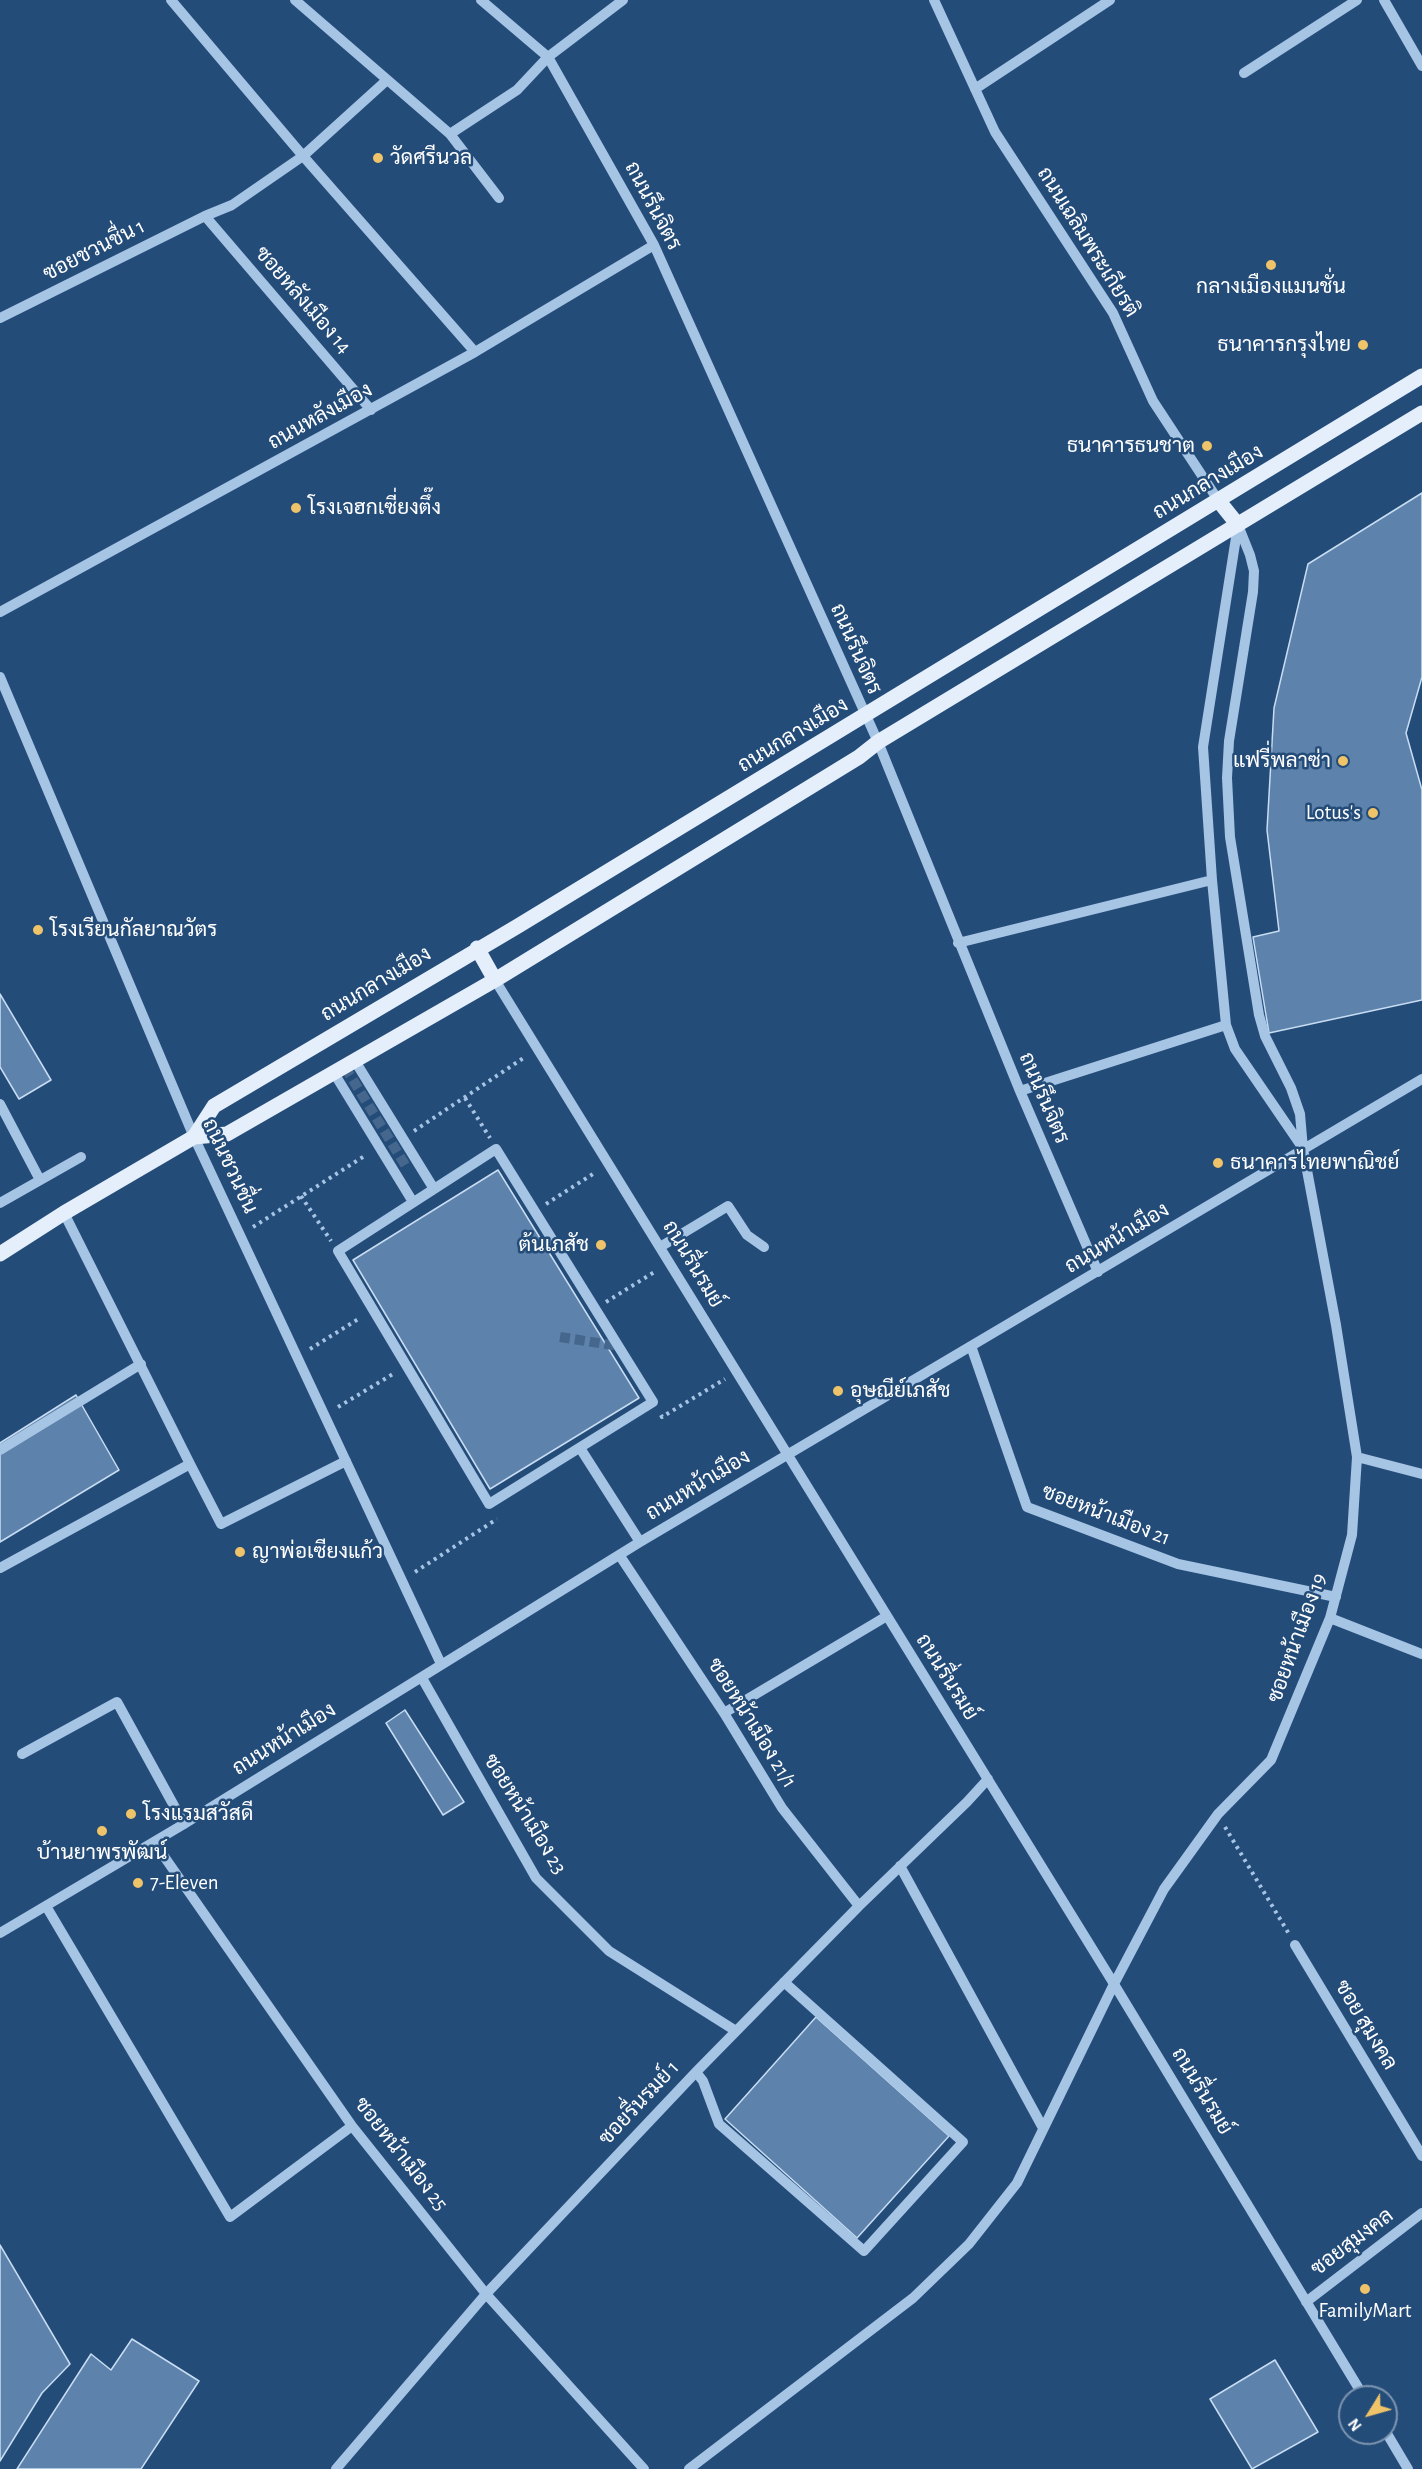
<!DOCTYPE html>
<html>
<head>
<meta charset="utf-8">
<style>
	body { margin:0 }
	#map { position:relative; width:1422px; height:2469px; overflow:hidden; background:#244c79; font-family:"Alegreya Sans",sans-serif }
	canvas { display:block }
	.north { position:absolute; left:1338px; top:2385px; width:60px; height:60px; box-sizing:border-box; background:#244c79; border:2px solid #7c94af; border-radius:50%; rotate:233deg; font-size:16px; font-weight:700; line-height:24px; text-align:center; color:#fff }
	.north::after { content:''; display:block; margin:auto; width:21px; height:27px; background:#eec369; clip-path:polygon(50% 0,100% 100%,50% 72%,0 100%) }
</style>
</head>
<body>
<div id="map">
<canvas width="1422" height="2469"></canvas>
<div class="north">N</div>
</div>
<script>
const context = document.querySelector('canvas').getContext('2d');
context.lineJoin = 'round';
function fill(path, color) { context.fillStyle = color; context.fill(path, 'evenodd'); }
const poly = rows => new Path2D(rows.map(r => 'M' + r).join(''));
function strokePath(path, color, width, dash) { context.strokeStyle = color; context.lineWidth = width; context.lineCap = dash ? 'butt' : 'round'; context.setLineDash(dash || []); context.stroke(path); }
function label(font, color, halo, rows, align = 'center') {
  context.font = font + ' "Alegreya Sans",Sarabun,sans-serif'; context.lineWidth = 5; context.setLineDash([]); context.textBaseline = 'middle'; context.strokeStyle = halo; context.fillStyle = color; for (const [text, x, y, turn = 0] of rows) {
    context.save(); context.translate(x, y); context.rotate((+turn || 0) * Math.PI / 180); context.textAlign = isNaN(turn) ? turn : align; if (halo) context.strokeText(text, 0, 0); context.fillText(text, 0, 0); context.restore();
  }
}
const building = poly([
	[1422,493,1422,677,1406,733,1422,790,1422,1000,1269,1033,1253,937,1279,931,1267,830,1274,708,1308,564,1422,493],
	[0,994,51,1080,19,1099,0,1067,0,994],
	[498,1170,639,1398,490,1489,353,1260,498,1170],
	[76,1395,119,1470,0,1542,0,1443,76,1395],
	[405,1710,464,1802,443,1815,386,1723,405,1710],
	[816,2017,949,2136,857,2238,725,2119,816,2017],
	[0,2245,70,2364,42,2393,0,2461,0,2245],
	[132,2339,199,2381,141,2469,17,2469,91,2354,111,2370,132,2339],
	[1275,2360,1318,2432,1252,2469,1210,2399,1275,2360]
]);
const minorTunnel = poly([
	[345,1067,407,1168],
	[560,1337,618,1346]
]);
const path = poly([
	[465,1098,490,1138],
	[414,1131,525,1057],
	[301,1196,331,1241],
	[546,1204,596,1172],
	[253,1227,366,1155],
	[606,1302,656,1271],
	[310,1349,360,1318],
	[338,1407,393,1374],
	[661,1415,662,1417,725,1379],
	[415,1572,497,1519],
	[1225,1827,1289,1934]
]);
const minor = poly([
	[171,0,303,156,475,352],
	[295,0,450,134,499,198],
	[481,0,548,57,654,245,878,742,1020,1091,1098,1272],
	[934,0,995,132,1113,313,1153,401,1218,500],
	[1384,0,1422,66],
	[1244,73,1357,0],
	[975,89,1110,0],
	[450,134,517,90,548,57,623,0],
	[205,216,371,410],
	[0,318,205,216,232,205,303,156,387,80],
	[1238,525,1203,747,1212,880,1226,1025,1235,1049,1302,1147],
	[0,612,475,352,654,245],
	[0,677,194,1137,441,1664],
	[958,943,1212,880],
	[495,980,1114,1984,1364,2397],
	[355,1061,434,1189],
	[334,1073,413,1202],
	[1020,1091,1226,1025],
	[0,1104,40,1180],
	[496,1149,653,1402,489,1504,338,1251,496,1149],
	[0,1203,81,1157],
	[660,1247,728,1206,747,1235,764,1247],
	[971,1346,1027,1507,1178,1564,1336,1597],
	[580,1448,640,1542],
	[0,1450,141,1364],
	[1357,1457,1422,1474],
	[190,1464,221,1524,346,1461],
	[620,1556,724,1713,782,1808,859,1906],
	[0,1568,190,1464,64,1213],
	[1330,1618,1422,1654],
	[422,1678,536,1878,609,1951,736,2031],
	[724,1713,887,1616],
	[22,1754,117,1702,184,1824],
	[154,1842,352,2126,486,2294,644,2469],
	[900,1866,1043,2128],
	[46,1906,230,2217,352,2126],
	[0,1933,184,1824,640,1542,1422,1079],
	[1295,1945,1422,2156],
	[696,2072,703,2081,719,2124,864,2251,963,2142,784,1982],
	[1306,2302,1422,2213],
	[1386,2432,1408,2469],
	[336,2469,486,2294,696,2072,859,1906,967,1802,988,1779],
	[689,2469,913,2298,969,2244,1017,2183,1114,1984,1164,1889,1218,1814,1271,1760,1330,1618,1352,1535,1357,1457,1336,1325,1303,1149,1300,1114,1291,1088,1265,1036,1259,1015,1230,837,1227,778,1229,741,1253,592,1254,571,1250,555,1238,525]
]);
const major = poly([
	[1218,500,1238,525],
	[477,948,495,980],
	[194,1137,214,1106,518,926,1422,376],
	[0,1254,64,1213,194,1137,227,1134,495,980,859,757,878,742,1422,413]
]);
const markers = [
	[378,158,6,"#eec369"],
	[1271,265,6,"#eec369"],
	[1363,345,6,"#eec369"],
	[1207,446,6,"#eec369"],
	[296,508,6,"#eec369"],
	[1343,761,6,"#eec369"],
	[1373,813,6,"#eec369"],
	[38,930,6,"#eec369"],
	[1218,1163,6,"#eec369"],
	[601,1245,6,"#eec369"],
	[838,1391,6,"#eec369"],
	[240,1552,6,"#eec369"],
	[131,1814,6,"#eec369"],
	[102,1831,6,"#eec369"],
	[138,1883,6,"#eec369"],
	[1365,2289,6,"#eec369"]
];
const poiNames = [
	["วัดศรีนวล",390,158],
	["กลางเมืองแมนชั่น",1271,287,"center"],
	["ธนาคารกรุงไทย",1351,345,"right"],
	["ธนาคารธนชาต",1195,446,"right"],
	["โรงเจฮกเซี่ยงตึ๊ง",308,508],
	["แฟรี่พลาซ่า",1331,761,"right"],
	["Lotus's",1361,813,"right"],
	["โรงเรียนกัลยาณวัตร",50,930],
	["ธนาคารไทยพาณิชย์",1230,1163],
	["ต้นเภสัช",589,1245,"right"],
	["อุษณีย์เภสัช",850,1391],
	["ญาพ่อเซียงแก้ว",252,1552],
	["โรงแรมสวัสดี",143,1814],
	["บ้านยาพรพัฒน์",102,1853,"center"],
	["7-Eleven",150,1883],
	["FamilyMart",1365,2311,"center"]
];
const streetNames = [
	["ถนนรึนจิตร",653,206,62],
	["ถนนเฉลิมพระเกียรติ",1088,242,58],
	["ซอยชวนชื่น 1",94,250,-27],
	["ซอยหลังเมือง 14",303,300,49],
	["ถนนหลังเมือง",320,416,-29],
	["ถนนกลางเมือง",1208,482,-31],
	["ถนนรึนจิตร",856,649,66],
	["ถนนกลางเมือง",793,735,-31],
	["ถนนกลางเมือง",376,984,-31],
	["ถนนรึนจิตร",1044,1098,67],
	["ถนนชวนชื่น",230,1166,65],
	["ถนนหน้าเมือง",1117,1238,-31],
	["ถนนรื่นรมย์",693,1264,59],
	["ถนนหน้าเมือง",698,1485,-31],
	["ซอยหน้าเมือง 21",1106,1515,21],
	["ซอยหน้าเมือง 19",1297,1638,-70],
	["ถนนรื่นรมย์",947,1677,58],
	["ซอยหน้าเมือง 21/1",752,1723,58],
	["ถนนหน้าเมือง",284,1739,-32],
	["ซอยหน้าเมือง 23",525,1814,58],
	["ซอย สุมงคล",1366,2025,59],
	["ถนนรื่นรมย์",1202,2091,59],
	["ซอยรื่นรมย์ 1",639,2103,-47],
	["ซอยหน้าเมือง 25",401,2154,52],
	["ซอยสุมงคล",1352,2242,-37]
];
fill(building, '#5d82ab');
strokePath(building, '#c8ddf3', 1.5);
strokePath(minorTunnel, '#45678d', 10, [10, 5]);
strokePath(path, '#a6c4e4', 4, [3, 4.5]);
strokePath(minor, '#a6c4e4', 10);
strokePath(major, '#e5effc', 15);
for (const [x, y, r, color] of markers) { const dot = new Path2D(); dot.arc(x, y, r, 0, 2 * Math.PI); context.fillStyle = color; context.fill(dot); strokePath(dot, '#244c79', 2); }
label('21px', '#fff', '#244c79', poiNames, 'left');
label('21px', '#fff', '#244c79', streetNames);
</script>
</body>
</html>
